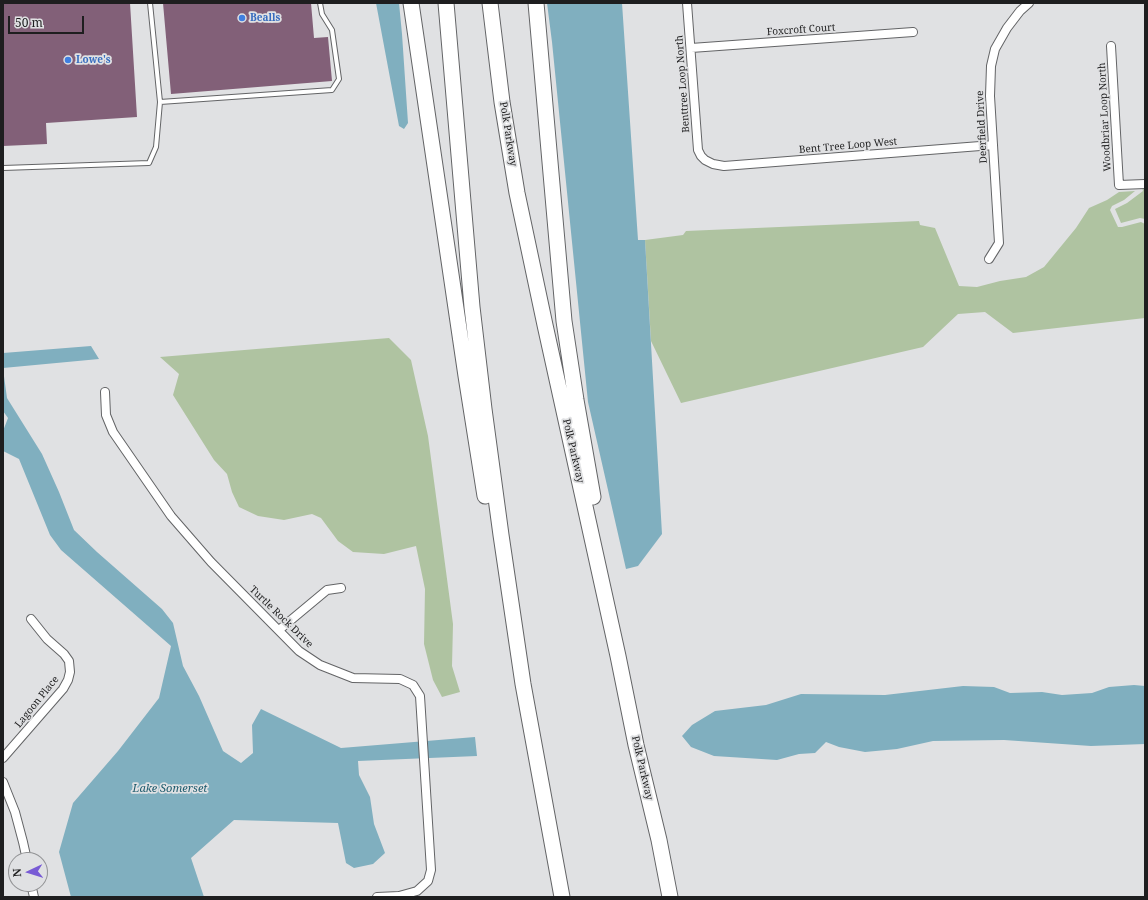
<!DOCTYPE html>
<html>
<head>
<meta charset="utf-8">
<style>
	body { margin:0 }
	#map { position:relative; width:1148px; height:900px; overflow:hidden; background:#e0e1e3; font-family:"Noto Serif",serif }
	canvas { display:block }
	.frame { position:absolute; inset:0; border:4px solid #1e1e1f; pointer-events:none }
	.north { position:absolute; left:8px; top:852px; width:40px; height:40px; box-sizing:border-box; background:#e0e1e3; border:1px solid #929395; border-radius:50%; rotate:266deg; font-size:11px; font-weight:700; line-height:16px; text-align:center; color:#1e1e1f }
	.north::after { content:''; display:block; margin:auto; width:14px; height:18px; background:#785bd5; clip-path:polygon(50% 0,100% 100%,50% 72%,0 100%) }
	.scale { position:absolute; left:8px; top:16px; width:76px; height:18px; box-sizing:border-box; border:2px solid #1e1e1f; border-top:0; padding-left:5px; font-size:12px; line-height:14px; white-space:nowrap; color:#1e1e1f; -webkit-text-stroke:3px #e0e1e3; paint-order:stroke }
</style>
</head>
<body>
<div id="map">
<canvas width="1148" height="900"></canvas>
<div class="frame"></div>
<div class="north">N</div>
<div class="scale">50 m</div>
</div>
<script>
const context = document.querySelector('canvas').getContext('2d');
context.lineJoin = 'round';
function fill(path, color) { context.fillStyle = color; context.fill(path, 'evenodd'); }
const poly = rows => new Path2D(rows.map(r => 'M' + r).join(''));
function strokePath(path, color, width, dash) { context.strokeStyle = color; context.lineWidth = width; context.lineCap = dash ? 'butt' : 'round'; context.setLineDash(dash || []); context.stroke(path); }
function label(font, color, halo, rows, align = 'center') {
  context.font = font + ' "Noto Serif",serif'; context.lineWidth = 3.5; context.setLineDash([]); context.textBaseline = 'middle'; context.strokeStyle = halo; context.fillStyle = color; for (const [text, x, y, turn = 0] of rows) {
    context.save(); context.translate(x, y); context.rotate((+turn || 0) * Math.PI / 180); context.textAlign = isNaN(turn) ? turn : align; if (halo) context.strokeText(text, 0, 0); context.fillText(text, 0, 0); context.restore();
  }
}
const green = poly([
	[1141,184,1145,184,1145,219,1140,218,1121,223,1115,209,1127,203,1143,191],
	[1135,191,1124,200,1112,206,1110,210,1118,227,1122,227,1141,222,1145,224,1145,318,1013,333,985,312,958,314,923,347,681,403,651,341,645,240,683,235,686,231,919,221,920,225,935,228,959,286,977,287,1000,281,1026,277,1044,267,1076,228,1089,208,1107,200,1119,192],
	[389,338,411,360,428,436,453,624,452,666,460,692,442,697,433,680,424,644,425,589,416,546,384,554,353,552,338,541,321,518,312,514,284,520,258,516,239,507,232,492,227,474,214,460,173,395,179,374,160,357]
]);
const water = poly([
	[376,3,399,3,402,34,408,123,404,129,399,126],
	[547,3,622,3,638,240,645,240,662,534,638,566,626,569,588,402,552,42],
	[91,346,99,359,3,368,3,353],
	[3,369,7,398,42,454,59,492,74,530,97,552,162,609,173,623,183,666,199,696,223,751,241,763,253,753,252,725,261,709,341,748,475,737,477,756,358,761,359,775,370,797,374,824,385,853,373,864,354,868,346,863,338,823,234,820,191,858,204,897,71,897,59,852,73,803,118,751,159,698,171,646,61,550,50,535,19,459,3,451,3,431,8,418,3,411],
	[1134,685,1145,686,1145,744,1091,746,1004,740,933,741,897,749,865,752,839,747,826,742,815,753,799,754,777,760,714,756,691,747,682,736,692,725,715,711,766,705,801,694,885,695,963,686,994,687,1010,693,1042,692,1062,695,1092,693,1109,687]
]);
const building = poly([
	[3,3,130,3,137,117,46,123,47,144,3,146],
	[163,3,311,3,314,38,328,37,332,81,171,94]
]);
const lane = poly([
	[150,3,160,102,332,90,339,79,332,30,322,14,320,3],
	[3,168,149,163,156,147,160,102]
]);
const street = poly([
	[687,3,698,150,701,156,705,160,713,164,724,166,993,145],
	[1111,46,1119,185,1145,184],
	[691,48,913,32],
	[989,259,999,243,990,96,991,66,995,49,1007,28,1020,11,1029,3],
	[105,392,106,415,113,432,171,516,211,562,299,651,320,665,353,678,400,679,413,685,420,696,431,870,428,881,417,891,399,896,377,897],
	[279,630,327,590,341,588],
	[3,758,63,689,68,680,70,672,69,661,64,654,47,639,31,619],
	[3,782,15,812,23,842,27,860],
	[31,884,34,897]
]);
const highway = poly([
	[411,3,466,376,485,496],
	[446,3,472,307,484,409,501,535,523,684,562,897],
	[490,3,502,102,517,193,545,325,618,656,636,745,659,840,670,897],
	[536,3,564,321,576,400,593,497]
]);
const markers = [
	[242,18,4,"#3f7fe0"],
	[68,60,4,"#3f7fe0"]
];
const shopNames = [
	["Bealls",250,18],
	["Lowe's",76,60]
];
const streetNames = [
	["Foxcroft Court",801,30,-4],
	["Benttree Loop North",683,84,-94],
	["Woodbriar Loop North",1105,117,-93],
	["Deerfield Drive",982,127,-93],
	["Polk Parkway",508,134,81],
	["Bent Tree Loop West",848,146,-5],
	["Polk Parkway",573,451,77],
	["Turtle Rock Drive",281,617,44],
	["Lagoon Place",37,702,-51],
	["Polk Parkway",642,768,77]
];
const waterNames = [
	["Lake Somerset",170,789]
];
fill(green, '#afc3a1');
fill(water, '#80afbf');
fill(building, '#826078');
strokePath(lane, '#636466', 6);
strokePath(street, '#636466', 10);
strokePath(highway, '#636466', 17);
strokePath(lane, '#fff', 4);
strokePath(street, '#fff', 8);
strokePath(highway, '#fff', 15);
for (const [x, y, r, color] of markers) { const dot = new Path2D(); dot.arc(x, y, r, 0, 2 * Math.PI); context.fillStyle = color; context.fill(dot); strokePath(dot, '#e0e1e3', 1.5); }
label('bold 10px', '#366cbe', '#e0e1e3', shopNames, 'left');
label('10px', '#1e1e1f', '#e0e1e3', streetNames);
label('italic 11px', '#1c5a6c', '#e0e1e3', waterNames);
</script>
</body>
</html>
